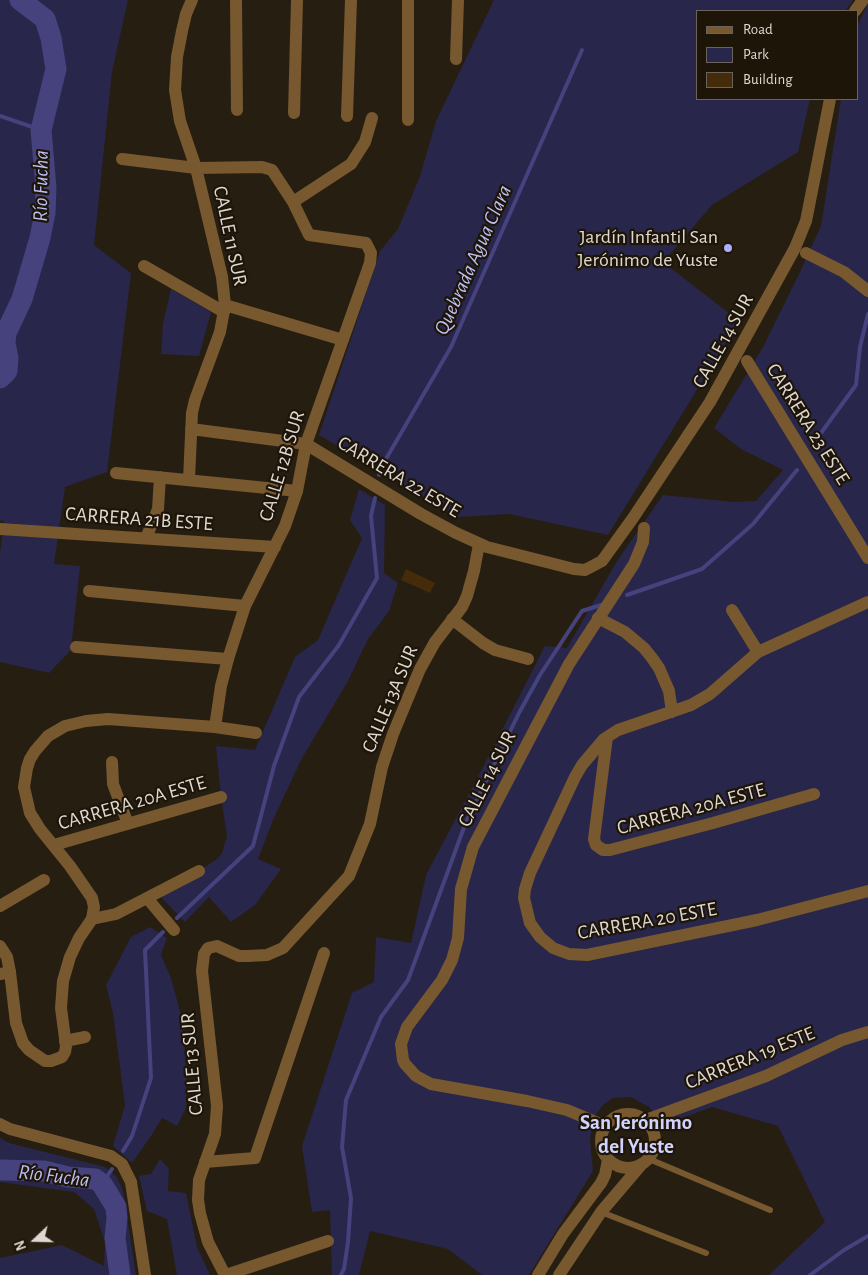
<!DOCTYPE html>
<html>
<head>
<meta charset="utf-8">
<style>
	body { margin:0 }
	#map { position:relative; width:868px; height:1275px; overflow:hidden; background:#271e12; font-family:"Alegreya Sans",sans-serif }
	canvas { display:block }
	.legend { position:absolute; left:696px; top:10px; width:162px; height:90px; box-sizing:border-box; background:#1e1509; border:1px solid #6b6359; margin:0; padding:6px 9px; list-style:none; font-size:15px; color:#dfd8d1 }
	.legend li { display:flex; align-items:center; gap:10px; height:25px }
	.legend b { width:25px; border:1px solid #6b6359 }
	.north { position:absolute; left:10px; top:1215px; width:50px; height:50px; -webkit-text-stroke:4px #1e1509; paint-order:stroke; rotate:249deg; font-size:14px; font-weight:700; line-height:20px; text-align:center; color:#dfd8d1 }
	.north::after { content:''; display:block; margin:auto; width:18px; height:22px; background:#dfd8d1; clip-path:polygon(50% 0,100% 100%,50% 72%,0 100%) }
</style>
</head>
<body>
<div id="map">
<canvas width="868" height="1275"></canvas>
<ul class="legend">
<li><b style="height:6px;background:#77582f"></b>Road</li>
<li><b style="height:14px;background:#28264a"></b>Park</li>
<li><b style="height:14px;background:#442c0a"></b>Building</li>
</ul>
<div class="north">N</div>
</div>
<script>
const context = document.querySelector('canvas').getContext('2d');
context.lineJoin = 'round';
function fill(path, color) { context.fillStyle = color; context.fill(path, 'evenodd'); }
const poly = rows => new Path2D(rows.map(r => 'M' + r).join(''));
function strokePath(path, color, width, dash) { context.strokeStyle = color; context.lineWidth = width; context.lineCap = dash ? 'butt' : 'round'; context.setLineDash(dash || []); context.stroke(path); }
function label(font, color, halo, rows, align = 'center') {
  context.font = font + ' "Alegreya Sans",sans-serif'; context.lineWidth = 4.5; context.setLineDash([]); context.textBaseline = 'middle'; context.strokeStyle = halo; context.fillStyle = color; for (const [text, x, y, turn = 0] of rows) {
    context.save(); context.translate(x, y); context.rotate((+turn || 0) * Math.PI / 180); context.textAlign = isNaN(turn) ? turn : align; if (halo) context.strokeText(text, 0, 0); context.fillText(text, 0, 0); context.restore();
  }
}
const green = poly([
	[0,0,128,0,112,72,94,245,131,273,107,472,65,487,54,564,80,566,71,650,49,673,0,662,0,554,4,521,0,520],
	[494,0,853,0,845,11,697,11,697,99,810,99,798,152,712,205,663,262,739,321,608,535,509,514,458,517,319,435,380,251,398,229,420,176,436,121],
	[868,3,868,1275,769,1275,825,1222,778,1126,712,1107,663,1125,649,1107,631,1097,613,1098,603,1105,593,1119,590,1141,593,1171,529,1275,482,1275,448,1249,370,1231,359,1275,332,1275,330,1210,312,1212,302,1146,352,993,374,982,376,937,411,943,426,875,481,771,545,646,567,648,617,561,663,495,734,502,756,501,783,470,741,449,714,428,763,347,799,274,821,226,841,99,857,99,857,27],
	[171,289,211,312,199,356,161,354,163,323],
	[359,489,385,505,384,573,398,583,389,611,368,639,348,681,302,758,273,820,258,859,281,869,255,905,231,922,209,897,185,922,157,893,199,871,217,859,222,853,227,836,221,797,216,746,255,750,295,657,318,640,362,538,350,520],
	[150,927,167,938,161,955,171,978,183,1023,186,1072,186,1108,177,1126,162,1118,151,1136,132,1163,113,1146,125,1105,113,1013,106,985,131,937],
	[0,1138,9,1143,105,1167,117,1177,123,1191,136,1275,0,1275,0,1258,62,1245,104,1266,105,1242,94,1209,74,1192,0,1182],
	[160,1159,169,1169,168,1191,186,1193,197,1247,210,1275,177,1275,167,1219,147,1211,139,1176,151,1174]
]);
const stream = poly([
	[0,116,41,130],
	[813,444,856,385,860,347,868,314],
	[379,475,379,471,451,347,582,50],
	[627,595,702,569,753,524,797,470],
	[177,918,253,846,274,766,299,697,339,645,377,578,371,516,375,498],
	[123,1151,132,1136,151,1078,145,950,163,932],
	[102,1184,112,1169],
	[341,1275,344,1269,348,1242,351,1198,342,1147,346,1100,381,1017,408,980,466,822,519,713,540,675,582,611,601,605],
	[810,1275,844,1250,868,1236]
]);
const river = poly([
	[0,378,7,371,8,358,5,343,6,333,22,299,40,238,45,213,46,188,41,130,56,69,51,38,45,19,20,0],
	[0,1170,44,1171,68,1177,95,1179,102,1184,116,1207,117,1218,115,1238,120,1275]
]);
const building = poly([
	[406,569,435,583,430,593,401,580]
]);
const service = poly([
	[649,1159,770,1210],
	[601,1212,706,1253]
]);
const minor = poly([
	[236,0,237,110],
	[456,59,458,0],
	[294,113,297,0],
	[347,116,351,0],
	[408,120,408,0],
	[122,159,196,168,262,167,272,170,293,202,309,235,366,243,371,253,370,263,306,444,191,429],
	[293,202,351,164,365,142,372,118],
	[806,253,844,272,868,291],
	[144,266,224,312],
	[225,305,343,340],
	[747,361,868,558],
	[116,473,297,491],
	[189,480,192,413,195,400,220,332,225,305,222,277,196,168,180,121,175,90,177,57,182,31,186,14,192,0],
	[0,529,275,547],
	[146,538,158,509,160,477],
	[89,591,245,606],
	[868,602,758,652,710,694,691,705,618,730,604,739,582,765,575,777,530,873,525,889,524,898,530,923,540,937,553,948,569,954,587,955,757,920,868,891],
	[732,610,758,652],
	[598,618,625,632,644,648,652,658,659,668,669,691,672,712],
	[452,619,483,643,495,650,528,659],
	[76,647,228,659],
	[215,727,256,733],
	[607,737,594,839,596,845,603,850,610,850,713,823,814,794],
	[112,762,113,784,128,824],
	[54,845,221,797],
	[147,898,174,930],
	[0,906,44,880],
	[92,919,116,914,199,871],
	[0,946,7,957,10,972],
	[65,1041,85,1037],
	'601 1141a27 27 0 1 1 54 0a27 27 0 1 1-54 0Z',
	[646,1120,766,1076,842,1040,868,1032],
	[605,1126,567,1110,527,1101,431,1084,416,1076,405,1064,403,1060,401,1044,407,1027,442,980,452,960,458,938,461,889,473,847,569,664,634,564,643,542,644,528],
	[205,1162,255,1158,324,953],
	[226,1275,328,1241],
	[538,1275,563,1234,601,1183,605,1175,608,1160],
	[559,1275,601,1212,641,1165]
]);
const tertiary = poly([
	[855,11,863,0],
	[0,974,10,972,16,1023,23,1043,29,1050,45,1061,51,1061,62,1057,65,1052,66,1046,61,1008,63,981,70,957,79,938,92,919,94,907,92,898,70,866,40,829,30,813,24,787,27,768,30,759,35,751,48,736,65,726,86,721,108,719,215,727,221,686,228,659,245,606,285,526,297,491,306,444,421,514,456,533,487,547,574,569,585,570,602,561,633,518,710,402,795,248,806,221,809,206,830,99],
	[0,1124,10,1129,96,1152,111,1156,122,1164,131,1182,145,1275],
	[225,1275,208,1242,200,1213,198,1200,199,1180,215,1134,217,1106,202,971,204,954,208,948,217,946,239,956,248,956,267,955,283,948,349,876,370,824,382,767,393,734,420,669,435,642,462,607,467,596,474,571,479,544]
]);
const markers = [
	[728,248,5,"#aeaefa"]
];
const streetNames = [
	["CALLE 11 SUR",230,236,78],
	["CALLE 14 SUR",723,341,-61],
	["CARRERA 23 ESTE",808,424,58],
	["CALLE 12B SUR",282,466,-73],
	["CARRERA 22 ESTE",399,477,31],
	["CARRERA 21B ESTE",139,519,4],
	["CALLE 13A SUR",390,699,-67],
	["CALLE 14 SUR",487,779,-63],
	["CARRERA 20A ESTE",132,803,-16],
	["CARRERA 20A ESTE",691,809,-15],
	["CARRERA 20 ESTE",647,921,-10],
	["CARRERA 19 ESTE",750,1058,-22],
	["CALLE 13 SUR",192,1064,-95]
];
const poiNames = [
	["Jardín Infantil San",718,237],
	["Jerónimo de Yuste",718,260]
];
const waterNames = [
	["Río Fucha",41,186,-89],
	["Quebrada Agua Clara",473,260,-66],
	["Río Fucha",54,1176,7]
];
const neighbourhoodNames = [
	["San Jerónimo",636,1123],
	["del Yuste",636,1147]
];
fill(green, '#28264a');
strokePath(stream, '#45427d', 4);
strokePath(river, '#45427d', 21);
fill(building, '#442c0a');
strokePath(service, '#77582f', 6);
strokePath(minor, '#77582f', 12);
strokePath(tertiary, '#77582f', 12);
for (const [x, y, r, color] of markers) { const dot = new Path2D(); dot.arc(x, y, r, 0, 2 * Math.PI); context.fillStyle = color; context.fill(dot); strokePath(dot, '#1e1509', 2); }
label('20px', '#dfd8d1', '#1e1509', streetNames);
label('20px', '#dfd8d1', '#1e1509', poiNames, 'right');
label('italic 21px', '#bdbff5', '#1e1509', waterNames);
label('bold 21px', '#d1d3fe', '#1e1509', neighbourhoodNames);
</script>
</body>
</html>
